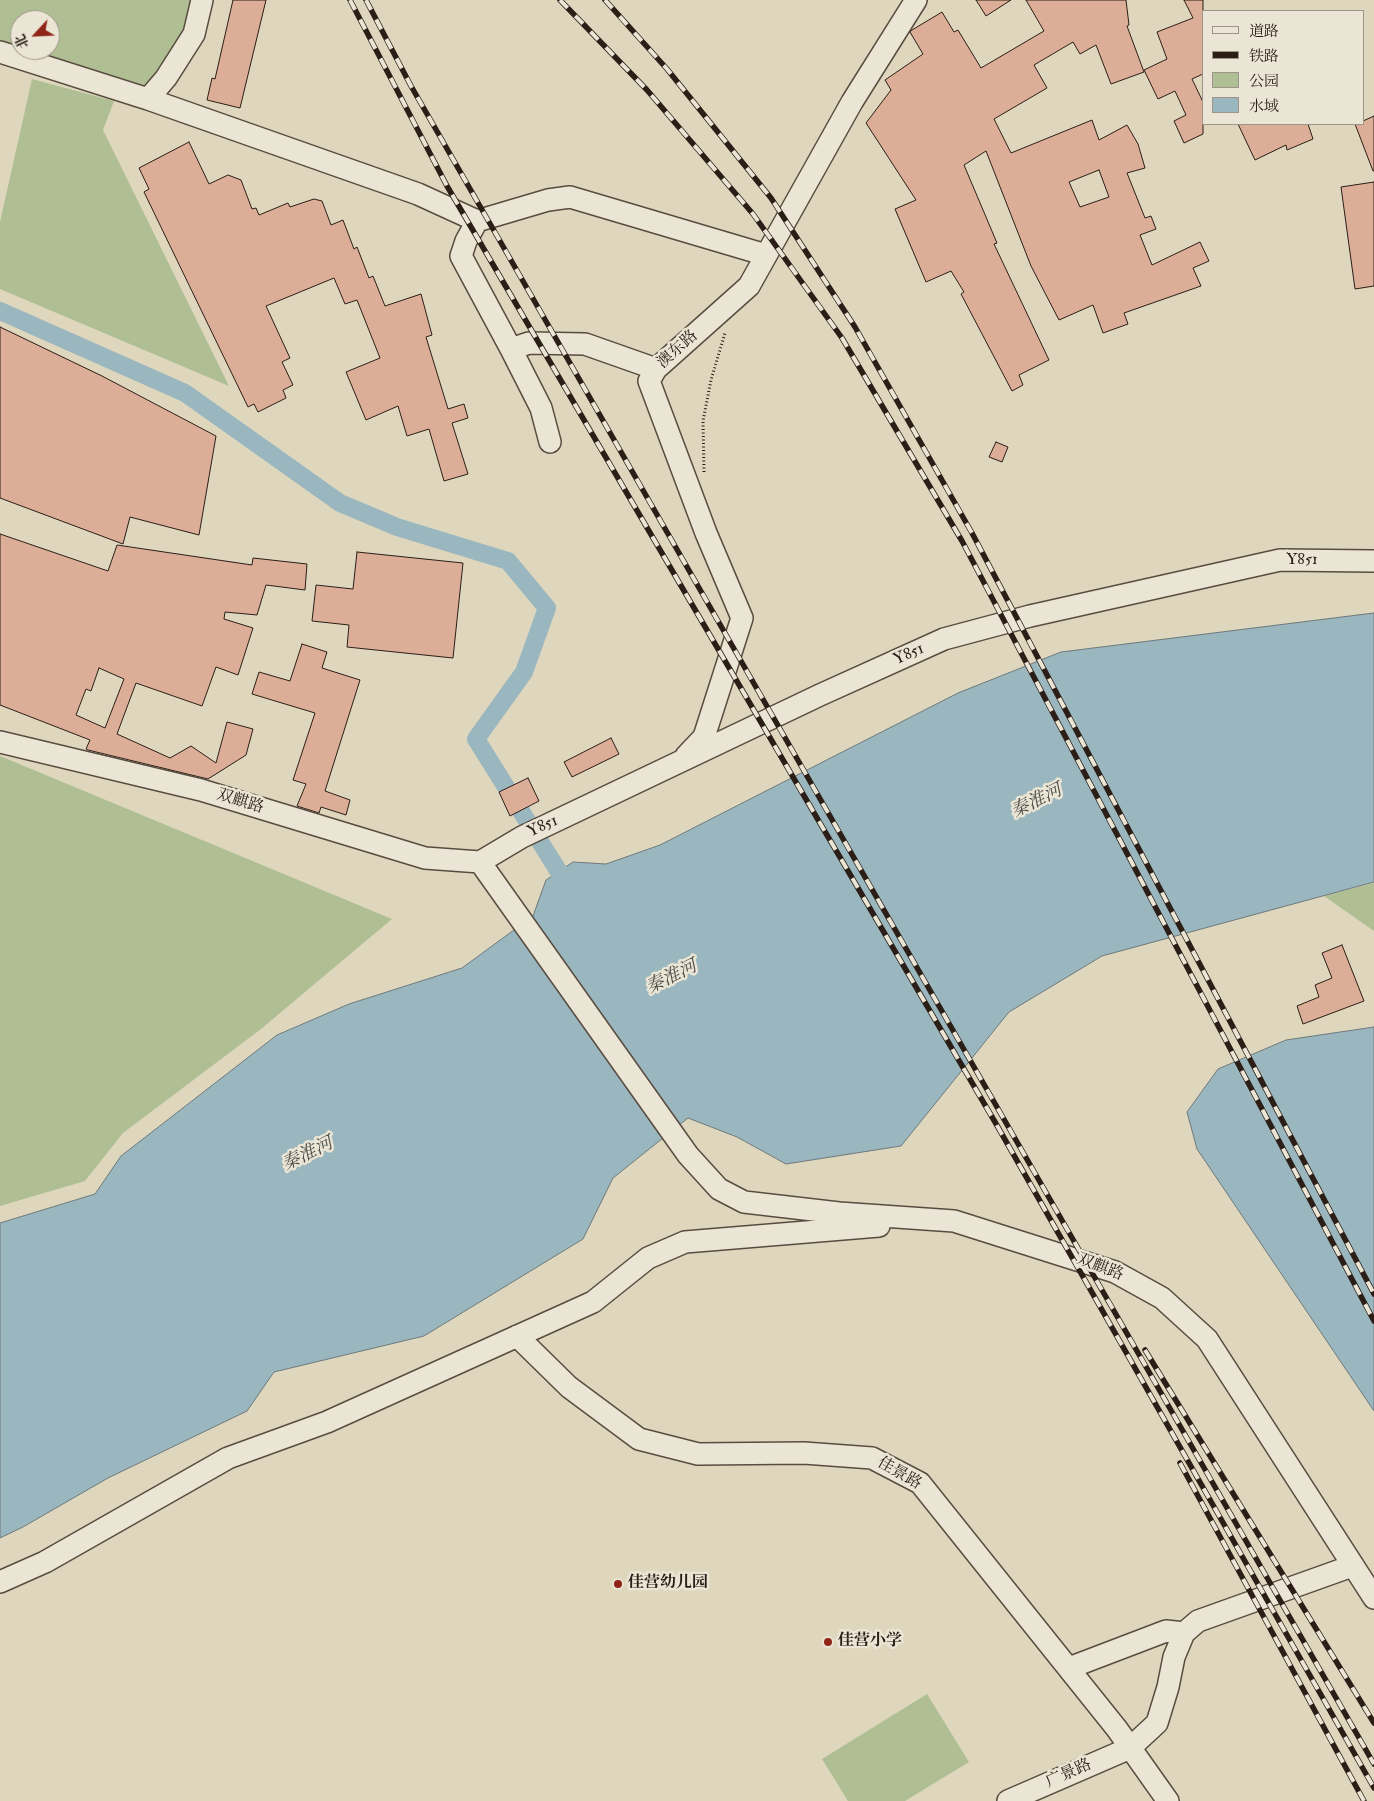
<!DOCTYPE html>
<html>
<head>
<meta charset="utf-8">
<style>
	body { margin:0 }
	#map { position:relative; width:1374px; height:1801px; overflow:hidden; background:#ded7bd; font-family:"IM FELL Double Pica","Noto Serif SC",serif }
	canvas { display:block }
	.legend { position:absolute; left:1202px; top:10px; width:162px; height:115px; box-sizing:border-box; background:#eae5d4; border:1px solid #9e9588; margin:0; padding:6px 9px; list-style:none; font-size:15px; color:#2b1e17 }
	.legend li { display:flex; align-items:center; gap:10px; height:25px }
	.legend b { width:25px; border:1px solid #9e9588 }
	.north { position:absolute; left:10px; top:10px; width:50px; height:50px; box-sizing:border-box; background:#eae5d4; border:1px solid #9e9588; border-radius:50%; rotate:245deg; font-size:14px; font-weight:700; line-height:20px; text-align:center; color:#2b1e17 }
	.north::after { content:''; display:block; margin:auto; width:18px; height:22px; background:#8f2418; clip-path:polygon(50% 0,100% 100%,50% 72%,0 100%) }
</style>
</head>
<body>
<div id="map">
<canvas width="1374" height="1801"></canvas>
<ul class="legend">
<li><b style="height:6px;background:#eae5d4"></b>道路</li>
<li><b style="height:6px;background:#2b1e17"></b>铁路</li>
<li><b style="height:14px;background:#afbf93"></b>公园</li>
<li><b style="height:14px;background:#9ab6be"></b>水域</li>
</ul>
<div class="north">北</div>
</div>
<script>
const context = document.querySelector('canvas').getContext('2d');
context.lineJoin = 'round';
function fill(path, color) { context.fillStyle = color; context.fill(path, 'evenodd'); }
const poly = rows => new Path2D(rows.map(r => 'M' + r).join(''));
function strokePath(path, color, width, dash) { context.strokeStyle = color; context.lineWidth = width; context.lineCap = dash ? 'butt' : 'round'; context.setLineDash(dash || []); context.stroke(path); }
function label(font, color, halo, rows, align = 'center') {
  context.font = font + ' "IM FELL Double Pica","Noto Serif SC",serif'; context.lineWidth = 5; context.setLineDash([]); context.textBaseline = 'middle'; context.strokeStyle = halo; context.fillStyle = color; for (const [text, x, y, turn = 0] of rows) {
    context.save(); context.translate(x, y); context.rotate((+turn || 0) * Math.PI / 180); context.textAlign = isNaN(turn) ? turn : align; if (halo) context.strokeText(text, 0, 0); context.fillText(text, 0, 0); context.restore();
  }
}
const green = poly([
	[0,0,191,0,184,31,157,73,144,85,32,50,50,50,50,20,20,20,20,46,0,40],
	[32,79,114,101,103,130,229,386,0,289,0,222],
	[0,756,392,919,261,1029,123,1133,85,1181,0,1206],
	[1374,883,1374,931,1324,896],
	[927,1694,969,1762,905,1801,848,1801,822,1759]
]);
const water = poly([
	[1374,613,1374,882,1102,956,1009,1012,901,1146,786,1164,737,1137,688,1118,613,1178,583,1239,424,1336,274,1372,247,1411,108,1478,23,1527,0,1538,0,1223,95,1194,121,1156,277,1035,349,1004,462,968,533,916,546,880,573,862,606,864,660,845,958,693,1061,652,1374,613],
	[1374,1027,1374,1411,1197,1149,1187,1112,1218,1069,1286,1040,1374,1027]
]);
const canal = poly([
	[0,311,185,393,340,503,397,527,508,561,547,608,524,672,476,739,559,872]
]);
const building = poly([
	[233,0,266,0,240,108,207,100,212,78,215,79,233,0],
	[976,0,1011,0,986,16,976,0],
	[1026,0,1126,0,1129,25,1127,26,1144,72,1111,84,1096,45,1080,54,1073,42,1034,65,1047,88,994,119,1011,153,1092,120,1099,140,1127,125,1138,144,1145,168,1127,173,1145,218,1151,216,1156,229,1140,235,1152,265,1200,242,1209,261,1193,268,1201,286,1124,313,1128,324,1103,333,1093,305,1059,320,1031,266,986,151,964,165,997,243,994,244,1049,360,1019,375,1023,385,1012,391,961,294,964,292,951,271,926,282,895,209,916,200,866,123,891,90,885,80,923,54,910,32,912,30,942,12,954,32,958,30,981,68,1044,31,1026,0],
	[1099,170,1109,197,1080,207,1069,182,1099,170],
	[1184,0,1203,0,1203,74,1192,79,1203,102,1203,134,1184,143,1174,121,1186,115,1175,91,1158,99,1144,70,1167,59,1157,32,1193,18,1184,0],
	[1374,116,1374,171,1373,171,1355,124,1363,124,1363,121,1374,116],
	[1238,124,1308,124,1313,139,1287,150,1286,145,1255,160,1238,124],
	[189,142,209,184,228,175,241,180,252,209,256,208,259,215,288,203,290,207,314,199,322,201,331,225,343,220,354,249,357,247,369,278,373,276,385,306,421,294,432,335,426,337,448,409,464,404,468,418,452,423,468,474,444,481,429,429,407,436,398,406,366,420,346,372,380,358,357,300,345,304,334,278,266,306,290,358,282,362,293,385,283,390,286,398,258,412,254,404,248,407,144,192,149,189,139,168,189,142],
	[1374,182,1374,286,1355,289,1341,187,1374,182],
	[0,327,102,376,216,436,199,535,130,517,123,544,0,498,0,327],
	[996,442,1008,447,1002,462,989,457,996,442],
	[0,534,108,571,117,545,252,565,253,558,307,564,305,590,266,585,257,615,225,612,224,619,253,628,238,675,216,667,202,706,136,683,117,734,170,758,191,746,216,763,227,722,253,729,246,755,208,779,88,750,86,749,90,740,0,705,0,534],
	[99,668,124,679,105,728,76,715,86,689,91,691,99,668],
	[357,552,463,563,453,658,347,647,349,625,312,621,316,585,353,589,357,552],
	[302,644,327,652,322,668,360,680,325,791,350,800,346,815,321,807,319,813,297,806,306,784,293,780,315,713,252,694,259,672,290,681,302,644],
	[611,738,619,754,572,777,564,762,611,738],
	[528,778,539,801,510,816,499,792,528,778],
	[1342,945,1364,1001,1303,1024,1297,1006,1319,997,1315,985,1332,978,1322,953,1342,945]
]);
const path = poly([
	[704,472,703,421,711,380,725,333]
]);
const minor = poly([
	[0,52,148,99,166,78,194,34,202,0],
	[148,99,418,194,477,221,548,200,570,197,766,255],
	[477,221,466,241,461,256,511,349,529,343,585,344,656,369],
	[511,349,541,408,550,442],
	[0,742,201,790,425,858,480,862],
	[686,756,704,737,742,618,706,533,649,381,656,369,749,286,852,102,916,0],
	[480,862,688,1155,719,1189,744,1202,839,1213,954,1221,1115,1272,1162,1298,1207,1339,1374,1598],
	[480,862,522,837,820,695,944,639,1030,616,1280,560,1374,561],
	[517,1336,569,1387,639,1439,698,1454,804,1453,872,1458,920,1483,1117,1729,1168,1801],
	[0,1582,45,1562,228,1458,327,1422,593,1302,648,1258,685,1242,879,1226],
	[1069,1668,1166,1631,1184,1633],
	[1008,1801,1130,1748,1157,1723,1168,1687,1174,1657,1184,1633,1198,1621,1352,1566]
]);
const rail = poly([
	[350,0,447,186,995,1122,1374,1788],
	[366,0,411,86,1374,1764],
	[560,0,647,90,753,214,842,338,962,541,1374,1321],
	[605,0,667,69,771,198,855,327,972,533,1374,1294],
	[1145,1350,1374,1723],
	[1180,1463,1364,1801]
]);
const markers = [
	[618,1584,5,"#8f2418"],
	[828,1642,5,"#8f2418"]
];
const streetNames = [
	["澳东路",678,350,-42],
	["Y851",1302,561],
	["Y851",909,655,-24],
	["双麒路",240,802,17],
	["Y851",543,827,-25],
	["双麒路",1100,1268,21],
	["佳景路",899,1474,30],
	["广景路",1069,1774,-24]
];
const poiNames = [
	["佳营幼儿园",628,1584],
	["佳营小学",838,1642]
];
const waterNames = [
	["秦淮河",1037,802,-26],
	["秦淮河",672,978,-26],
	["秦淮河",308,1155,-26]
];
fill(green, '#afbf93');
fill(water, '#9ab6be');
strokePath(water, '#6e797b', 1);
strokePath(canal, '#9ab6be', 18);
fill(building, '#dcad97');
strokePath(building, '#2b1e17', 1);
strokePath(minor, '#584c40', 24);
strokePath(path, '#2b1e17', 3, [1, 2.5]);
strokePath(minor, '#eae5d4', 21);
strokePath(rail, '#2b1e17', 5.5);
strokePath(rail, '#eae5d4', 4, [11]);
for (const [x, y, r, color] of markers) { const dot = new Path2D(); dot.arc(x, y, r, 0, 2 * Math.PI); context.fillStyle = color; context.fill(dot); strokePath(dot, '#eae5d4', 2); }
label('16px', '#2b1e17', '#eae5d4', streetNames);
label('bold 16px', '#2b1e17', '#eae5d4', poiNames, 'left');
label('italic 18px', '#4c4c49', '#eae5d4', waterNames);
</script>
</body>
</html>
